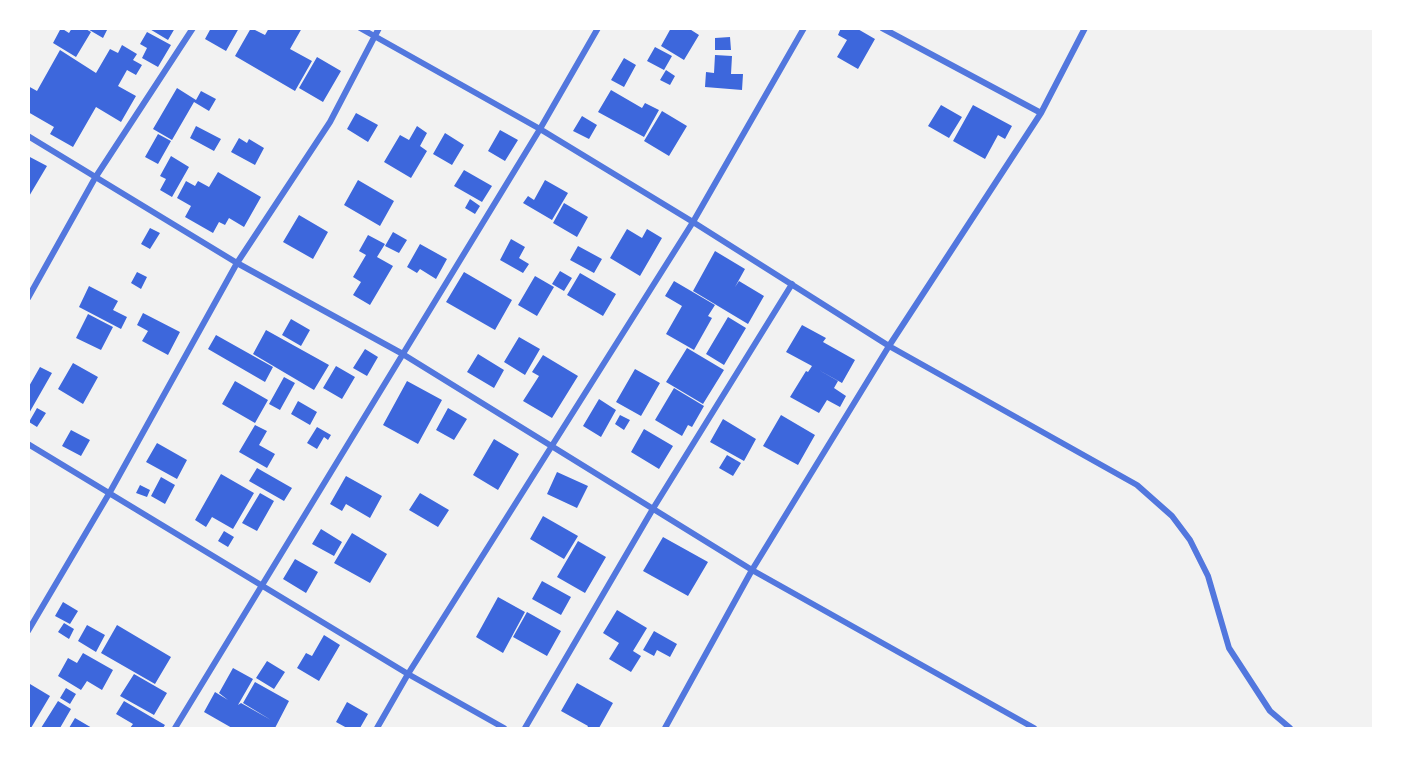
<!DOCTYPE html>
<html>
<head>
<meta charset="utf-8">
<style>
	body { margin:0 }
	#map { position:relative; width:1402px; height:757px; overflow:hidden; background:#f2f2f2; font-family:"Fira Sans",sans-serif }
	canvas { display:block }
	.frame { position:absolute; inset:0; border:30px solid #fff; pointer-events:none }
</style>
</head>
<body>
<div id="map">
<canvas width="1402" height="757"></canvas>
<div class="frame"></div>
</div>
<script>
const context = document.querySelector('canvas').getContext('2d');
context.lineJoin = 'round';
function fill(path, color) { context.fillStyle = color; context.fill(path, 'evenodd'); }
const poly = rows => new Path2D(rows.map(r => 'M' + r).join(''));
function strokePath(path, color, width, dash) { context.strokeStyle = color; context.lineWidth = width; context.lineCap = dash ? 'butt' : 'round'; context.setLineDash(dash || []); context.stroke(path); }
const building = poly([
	[61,28,69,33,72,28,84,28,91,32,76,57,53,43],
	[86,28,108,28,103,38],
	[148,28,175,28,168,40],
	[211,28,239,28,226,51,205,39],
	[251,28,265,35,269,28,302,28,290,49,312,61,295,91,235,56],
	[671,28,688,28,699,35,684,60,661,46],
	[841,28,856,28,875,39,858,69,837,57,847,40,838,35],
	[147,32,171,45,158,67,142,58,147,48,140,44],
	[730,37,731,50,715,50,715,38],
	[122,45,137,54,133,60,142,65,136,75,127,70,118,86,136,96,121,122,96,107,73,147,50,134,54,127,28,112,28,86,37,91,60,50,96,73,110,49,118,53],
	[655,47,672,56,664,70,647,61],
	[715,55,732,56,731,74,743,74,742,90,705,87,706,72,714,73],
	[317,57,341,71,323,102,299,88],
	[624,58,636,65,624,87,611,80],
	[666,70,675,76,670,85,660,80],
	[177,88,196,100,201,91,216,99,209,111,194,102,172,140,153,129],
	[611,90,642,108,645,103,659,110,644,137,598,112],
	[941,105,962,117,949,138,928,126],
	[973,105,1012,126,1005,139,998,135,985,159,953,141],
	[662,111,687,126,669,156,644,141],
	[356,113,378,125,368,142,347,129],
	[582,116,597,125,589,139,573,131],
	[196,126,221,139,214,151,190,138],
	[417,126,427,133,420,146,427,151,411,178,384,162,400,135,409,140],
	[500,130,518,140,505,161,488,151],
	[445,133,464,145,452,165,433,154],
	[158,134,171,141,158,164,145,157],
	[239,138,247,143,249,139,264,148,255,165,231,152],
	[28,156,47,166,28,198],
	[171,156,189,167,172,197,160,190,166,179,160,176],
	[464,170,492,186,482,202,454,186],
	[218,172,261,197,244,227,229,218,225,225,219,222,213,233,185,217,191,206,177,198,186,181,195,186,198,181,209,187],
	[358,180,394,201,380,226,344,205],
	[545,180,568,193,552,220,523,203,528,196,534,200],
	[470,199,480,206,475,214,465,208],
	[564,203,588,217,577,237,553,223],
	[299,215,328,232,313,259,283,242],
	[150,228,160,233,150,249,141,244],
	[627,229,642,238,647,229,662,238,640,276,610,258],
	[393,232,407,240,399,253,385,246],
	[368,235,385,244,377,257,393,266,370,305,353,295,361,282,353,277,366,255,359,251],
	[511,239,525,247,519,258,529,264,523,273,500,260],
	[420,244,447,259,436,279,420,269,417,273,407,267],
	[578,246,602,259,594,273,570,260],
	[715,251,745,269,735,287,739,281,764,296,748,324,693,291],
	[560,271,572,278,564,291,552,284],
	[137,272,147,277,141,289,131,283],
	[464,272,512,300,495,330,446,302],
	[580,273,616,294,603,316,567,295],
	[535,276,554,287,537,316,518,305],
	[674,281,715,305,708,316,712,318,694,350,666,334,682,306,665,296],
	[89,286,118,301,113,310,127,317,121,329,79,307],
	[143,313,180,332,168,355,142,341,148,331,137,325],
	[88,314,113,327,101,350,76,338],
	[728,317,746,328,724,365,706,354],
	[291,319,310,330,301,346,282,335],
	[802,325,826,338,823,342,855,360,842,383,817,369,838,381,834,388,846,396,840,407,827,400,819,413,790,397,806,371,808,372,812,366,786,352],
	[266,330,329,365,314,390,253,354],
	[216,335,273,367,265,382,208,349],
	[519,337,540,349,525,375,504,362],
	[687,348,724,370,703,404,666,382],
	[365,349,378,357,367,376,353,368],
	[478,354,504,370,494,388,467,372],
	[543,355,578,376,552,418,523,401,539,376,532,372],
	[73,363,98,377,83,404,58,389],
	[336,366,355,377,342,399,323,388],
	[40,367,52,373,28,415,28,388],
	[635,369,660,383,641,416,616,402],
	[284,377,295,383,280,410,269,404],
	[235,381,268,400,255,423,222,404],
	[407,381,442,400,418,444,383,425],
	[674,388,704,406,692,427,688,425,682,436,655,420],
	[599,399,616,410,601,437,583,426],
	[298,401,317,412,310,425,291,414],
	[37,408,46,413,37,427,29,422],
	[448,408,467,419,454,440,436,430],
	[620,415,630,420,624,430,615,424],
	[781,415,815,435,798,465,763,446],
	[723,419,756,439,744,461,710,442],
	[255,425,267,431,259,445,275,454,267,468,239,452],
	[317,427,331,435,328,440,324,437,317,449,307,443],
	[644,429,673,446,659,469,631,452],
	[71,430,90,440,81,456,62,446],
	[494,439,519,454,498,490,473,475],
	[157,443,187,460,177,479,146,462],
	[727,455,741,463,733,476,719,468],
	[257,468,292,488,284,501,249,481],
	[557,472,588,486,577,508,547,494],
	[221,474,254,493,233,529,212,517,206,527,195,520],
	[346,476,382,496,370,518,346,504,342,511,330,504],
	[161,477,175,485,165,504,151,496],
	[140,485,150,490,147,497,136,493],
	[260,493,274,501,257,531,242,523],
	[420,493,449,510,438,527,409,510],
	[543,516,578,536,564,559,530,539],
	[321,529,342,542,334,556,312,544],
	[224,531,234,537,228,547,218,541],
	[352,533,387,554,370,583,334,563],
	[663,537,708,562,688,596,643,571],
	[578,541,606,557,585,593,557,577],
	[295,559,318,572,306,593,283,579],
	[542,581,571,597,561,615,532,599],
	[498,597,525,612,503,653,476,637],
	[63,602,78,611,70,624,55,616],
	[617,610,647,628,633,651,641,656,631,672,609,659,619,643,603,633],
	[527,612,561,631,547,656,513,637],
	[64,623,74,629,69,639,58,632],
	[87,625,105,635,96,652,78,641],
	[117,625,171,657,155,684,101,653],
	[654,631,677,644,670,657,657,650,654,656,643,650],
	[324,635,340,645,319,681,297,668,306,653,312,656],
	[83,653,113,670,102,690,87,681,81,690,58,676,68,658,77,663],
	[267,661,285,672,274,689,256,678],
	[233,668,253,679,238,705,241,703,271,720,243,703,255,682,289,701,275,728,232,728,204,712,215,692,228,700,219,693],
	[134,674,167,693,154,715,120,696],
	[577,683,613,703,599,728,587,728,588,726,561,711],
	[30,684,50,696,31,728,28,727],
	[66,688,76,694,70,704,60,698],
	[58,701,71,709,60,728,41,728],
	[124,701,165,725,163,728,130,728,133,724,116,714],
	[347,702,368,714,360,728,347,728,336,722],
	[75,718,92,728,69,728]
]);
const minor = poly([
	[360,28,540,129,693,222,889,346,1137,485,1172,516,1190,540,1208,576,1229,648,1270,711,1290,728],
	[882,28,1041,113],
	[28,136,237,263,401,353,752,570,1034,728],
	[28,298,95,178,193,28],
	[28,444,408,674,504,728],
	[28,631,110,492,237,263,330,122,379,28],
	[175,728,540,129,598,28],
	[377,728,408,674,693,222,804,28],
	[525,728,654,507,792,284],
	[665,728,752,570,889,346,1041,113,1085,28]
]);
fill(building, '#3d67dc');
strokePath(minor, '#5277de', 6);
</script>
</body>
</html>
